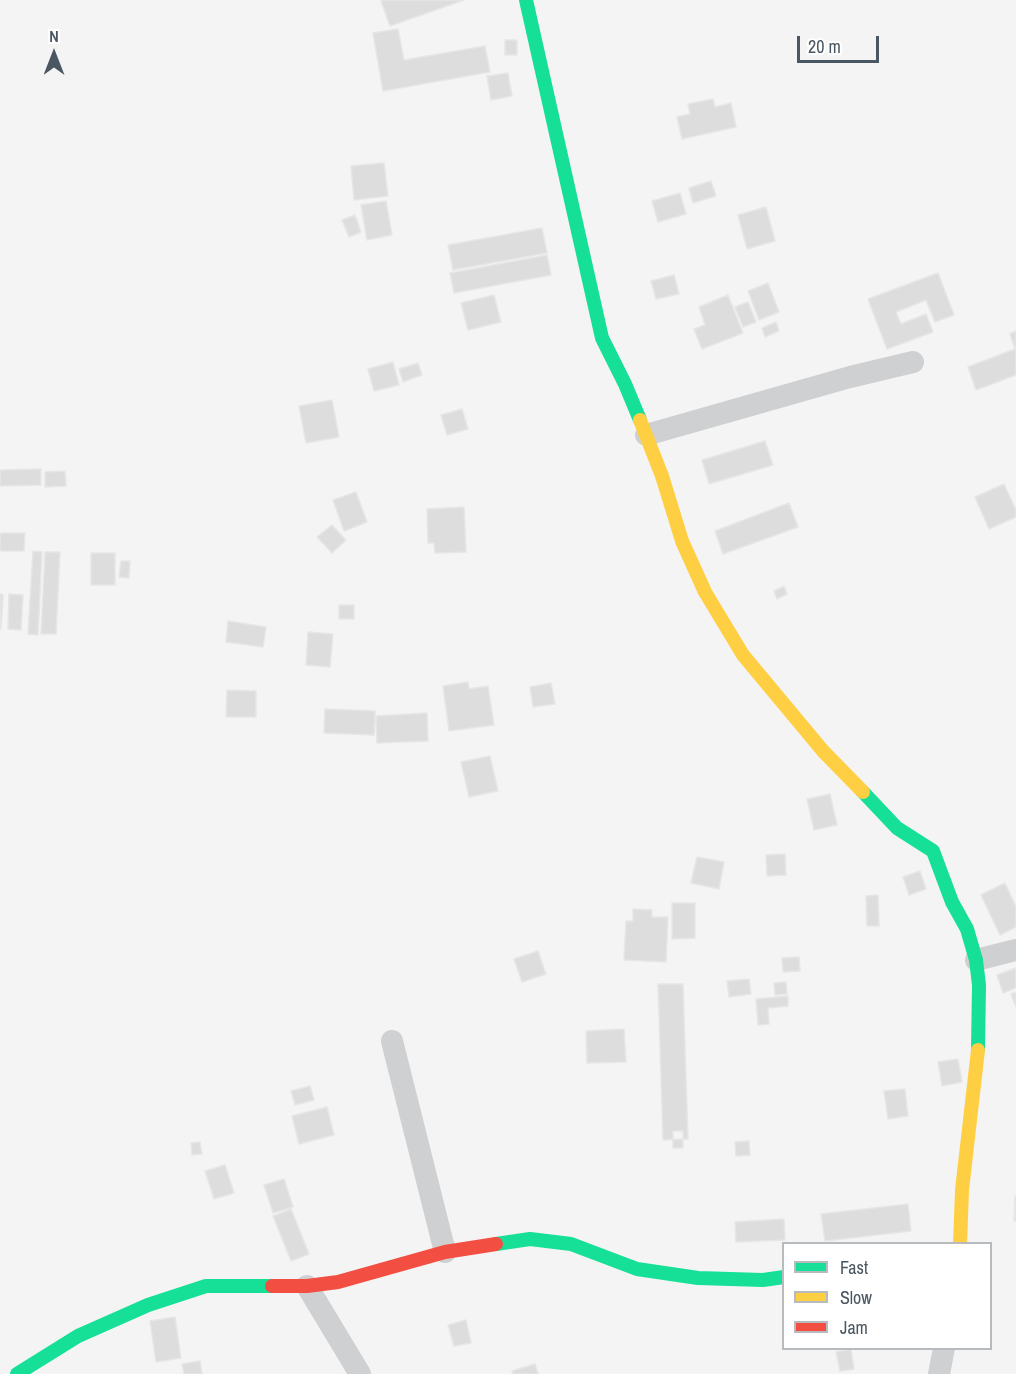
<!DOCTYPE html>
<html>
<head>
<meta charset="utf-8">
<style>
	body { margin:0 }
	#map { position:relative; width:1016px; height:1374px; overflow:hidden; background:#f4f4f4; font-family:"Archivo Narrow",sans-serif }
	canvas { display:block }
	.legend { position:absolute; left:782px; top:1242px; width:210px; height:108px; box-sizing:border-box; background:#fff; border:2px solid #b7bbc0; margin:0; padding:8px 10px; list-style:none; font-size:18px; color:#4a5661 }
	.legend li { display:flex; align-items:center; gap:12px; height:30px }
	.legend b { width:30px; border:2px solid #b7bbc0 }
	.north { position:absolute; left:24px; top:24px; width:60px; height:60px; -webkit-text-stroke:4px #fff; paint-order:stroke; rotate:0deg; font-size:16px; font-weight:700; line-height:24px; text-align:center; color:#4a5661 }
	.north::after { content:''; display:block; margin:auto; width:21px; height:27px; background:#4a5661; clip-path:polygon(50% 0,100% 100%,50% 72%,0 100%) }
	.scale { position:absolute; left:797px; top:36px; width:82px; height:27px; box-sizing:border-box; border:3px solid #4a5661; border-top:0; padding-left:8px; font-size:18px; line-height:21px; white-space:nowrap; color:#4a5661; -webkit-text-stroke:4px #fff; paint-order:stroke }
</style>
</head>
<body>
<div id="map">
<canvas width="1016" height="1374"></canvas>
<ul class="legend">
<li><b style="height:8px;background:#16e098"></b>Fast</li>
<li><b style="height:8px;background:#ffcf43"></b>Slow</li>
<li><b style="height:8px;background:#f24e42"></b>Jam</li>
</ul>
<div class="north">N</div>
<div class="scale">20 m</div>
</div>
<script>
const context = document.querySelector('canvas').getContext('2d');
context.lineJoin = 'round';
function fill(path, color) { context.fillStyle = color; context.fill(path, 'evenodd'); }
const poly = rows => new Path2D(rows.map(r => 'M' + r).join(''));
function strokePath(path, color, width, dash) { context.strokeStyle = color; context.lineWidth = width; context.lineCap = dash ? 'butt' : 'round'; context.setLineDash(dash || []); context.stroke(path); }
const building = poly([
	[384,0,464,0,390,26,381,1,384,0],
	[398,29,404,60,485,46,490,72,383,91,373,33,398,29],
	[505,40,517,40,517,55,505,55,505,40],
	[508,73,512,96,491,100,487,76,508,73],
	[713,99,715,107,731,103,736,127,682,139,677,117,690,114,688,104,713,99],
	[384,163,388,196,354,200,351,166,384,163],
	[711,181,716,196,693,203,689,188,711,181],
	[680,193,686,214,658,222,652,201,680,193],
	[386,201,392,235,367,240,361,205,386,201],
	[766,207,775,241,747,249,738,215,766,207],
	[355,215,361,232,349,237,342,220,355,215],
	[542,228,547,253,453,270,448,245,542,228],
	[547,255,551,275,454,293,450,273,547,255],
	[938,273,954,315,935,322,926,300,896,312,901,324,926,314,933,332,887,349,868,299,938,273],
	[674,275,679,294,656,299,651,281,674,275],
	[768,283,779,312,759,320,748,291,768,283],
	[494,295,501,322,468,330,461,303,494,295],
	[728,295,743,333,702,349,694,329,705,325,699,307,728,295],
	[748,302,756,322,743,327,735,307,748,302],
	[776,322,779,331,765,337,762,328,776,322],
	[1016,331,1016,375,976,390,968,367,1015,349,1010,334,1016,331],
	[393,362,399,385,374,391,368,369,393,362],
	[418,363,422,375,403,382,399,369,418,363],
	[332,400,339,437,306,443,299,406,332,400],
	[462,409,468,429,447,435,441,415,462,409],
	[765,441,773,465,709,484,702,460,765,441],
	[41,469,41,485,0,486,0,470,41,469],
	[65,471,66,486,45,487,45,472,65,471],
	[1004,484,1016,510,1016,517,989,529,975,497,1004,484],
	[356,492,367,522,344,531,333,500,356,492],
	[789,503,798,527,723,554,715,531,789,503],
	[464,507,466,552,435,553,434,543,428,543,427,509,464,507],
	[332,525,346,540,332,553,317,537,332,525],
	[0,533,25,533,24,551,0,551,0,533],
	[33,551,42,552,38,635,28,634,33,551],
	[45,552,60,552,56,634,41,634,45,552],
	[91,553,115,553,115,585,91,585,91,553],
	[121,561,130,561,129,578,119,577,121,561],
	[784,586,787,594,777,599,774,591,784,586],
	[0,594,3,595,1,629,0,629,0,594],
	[9,594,23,595,21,630,8,629,9,594],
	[339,605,354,605,354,619,339,619,339,605],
	[228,621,266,627,263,647,226,642,228,621],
	[308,632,333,634,330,667,306,665,308,632],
	[468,682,469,689,488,686,494,725,449,731,443,686,468,682],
	[551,683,555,704,533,707,530,687,551,683],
	[227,690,256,691,256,717,226,717,227,690],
	[325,709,375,711,374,735,324,733,325,709],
	[427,713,428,741,377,743,376,716,427,713],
	[490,756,498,791,469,797,461,762,490,756],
	[830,794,837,825,814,830,807,799,830,794],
	[785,854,786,875,767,876,766,855,785,854],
	[697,857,724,862,719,889,691,883,697,857],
	[920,871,926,889,909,895,903,877,920,871],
	[1005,883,1016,907,1016,927,1000,935,981,895,1005,883],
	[878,895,879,926,867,926,866,896,878,895],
	[672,903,695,903,695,938,672,939,672,903],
	[633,909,652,910,652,917,668,917,666,962,624,960,626,921,633,921,633,909],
	[538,951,546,974,522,982,514,959,538,951],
	[799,957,800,971,783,972,782,958,799,957],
	[1016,968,1016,988,1003,993,997,975,1016,968],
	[749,979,751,994,729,997,727,981,749,979],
	[786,982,787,994,775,995,774,983,786,982],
	[658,984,683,984,688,1139,663,1140,658,984],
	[1016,992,1016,1007,1011,994,1016,992],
	[788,996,788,1006,768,1008,769,1024,758,1025,756,999,788,996],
	[624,1029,626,1062,587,1063,586,1031,624,1029],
	[958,1059,962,1082,942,1086,938,1062,958,1059],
	[310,1086,314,1100,295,1105,291,1091,310,1086],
	[905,1089,908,1116,888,1119,884,1091,905,1089],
	[327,1107,334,1135,299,1144,292,1116,327,1107],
	[673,1131,683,1131,683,1148,673,1148,673,1131],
	[749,1141,750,1155,736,1156,735,1142,749,1141],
	[200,1142,202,1154,192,1155,191,1143,200,1142],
	[225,1165,234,1193,214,1199,205,1171,225,1165],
	[284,1179,293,1207,273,1213,264,1185,284,1179],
	[1015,1196,1016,1196,1016,1221,1014,1221,1015,1196],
	[908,1204,911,1231,825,1241,821,1214,908,1204],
	[291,1209,309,1254,291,1261,273,1216,291,1209],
	[784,1219,785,1240,736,1242,735,1222,784,1219],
	[175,1317,181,1358,156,1362,150,1321,175,1317],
	[466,1320,471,1343,454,1346,448,1325,466,1320],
	[851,1349,854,1369,840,1371,836,1352,851,1349],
	[200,1361,202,1374,184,1374,182,1364,200,1361],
	[535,1364,538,1374,513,1374,512,1371,535,1364]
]);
const street = poly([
	[646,435,850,377,913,362],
	[976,960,1016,950],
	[392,1041,445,1252],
	[307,1286,360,1374],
	[939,1374,944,1348]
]);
const fast = poly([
	[526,0,602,338,625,384,640,420],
	[863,792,897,828,933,851,952,902,967,929,976,960,979,985,978,1050],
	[496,1244,530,1239,571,1244,637,1269,698,1278,763,1280,784,1277],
	[17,1374,78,1336,148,1305,206,1286,272,1286]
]);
const slow = poly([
	[640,420,662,476,682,541,705,592,743,655,823,751,863,792],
	[960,1244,962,1190,978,1050]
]);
const jam = poly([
	[272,1286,307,1286,338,1282,445,1252,496,1244]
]);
fill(building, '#ddddde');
strokePath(building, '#e5e6e7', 1.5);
strokePath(street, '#ced0d2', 22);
strokePath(fast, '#16e098', 14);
strokePath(slow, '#ffcf43', 14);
strokePath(jam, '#f24e42', 14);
</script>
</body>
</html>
